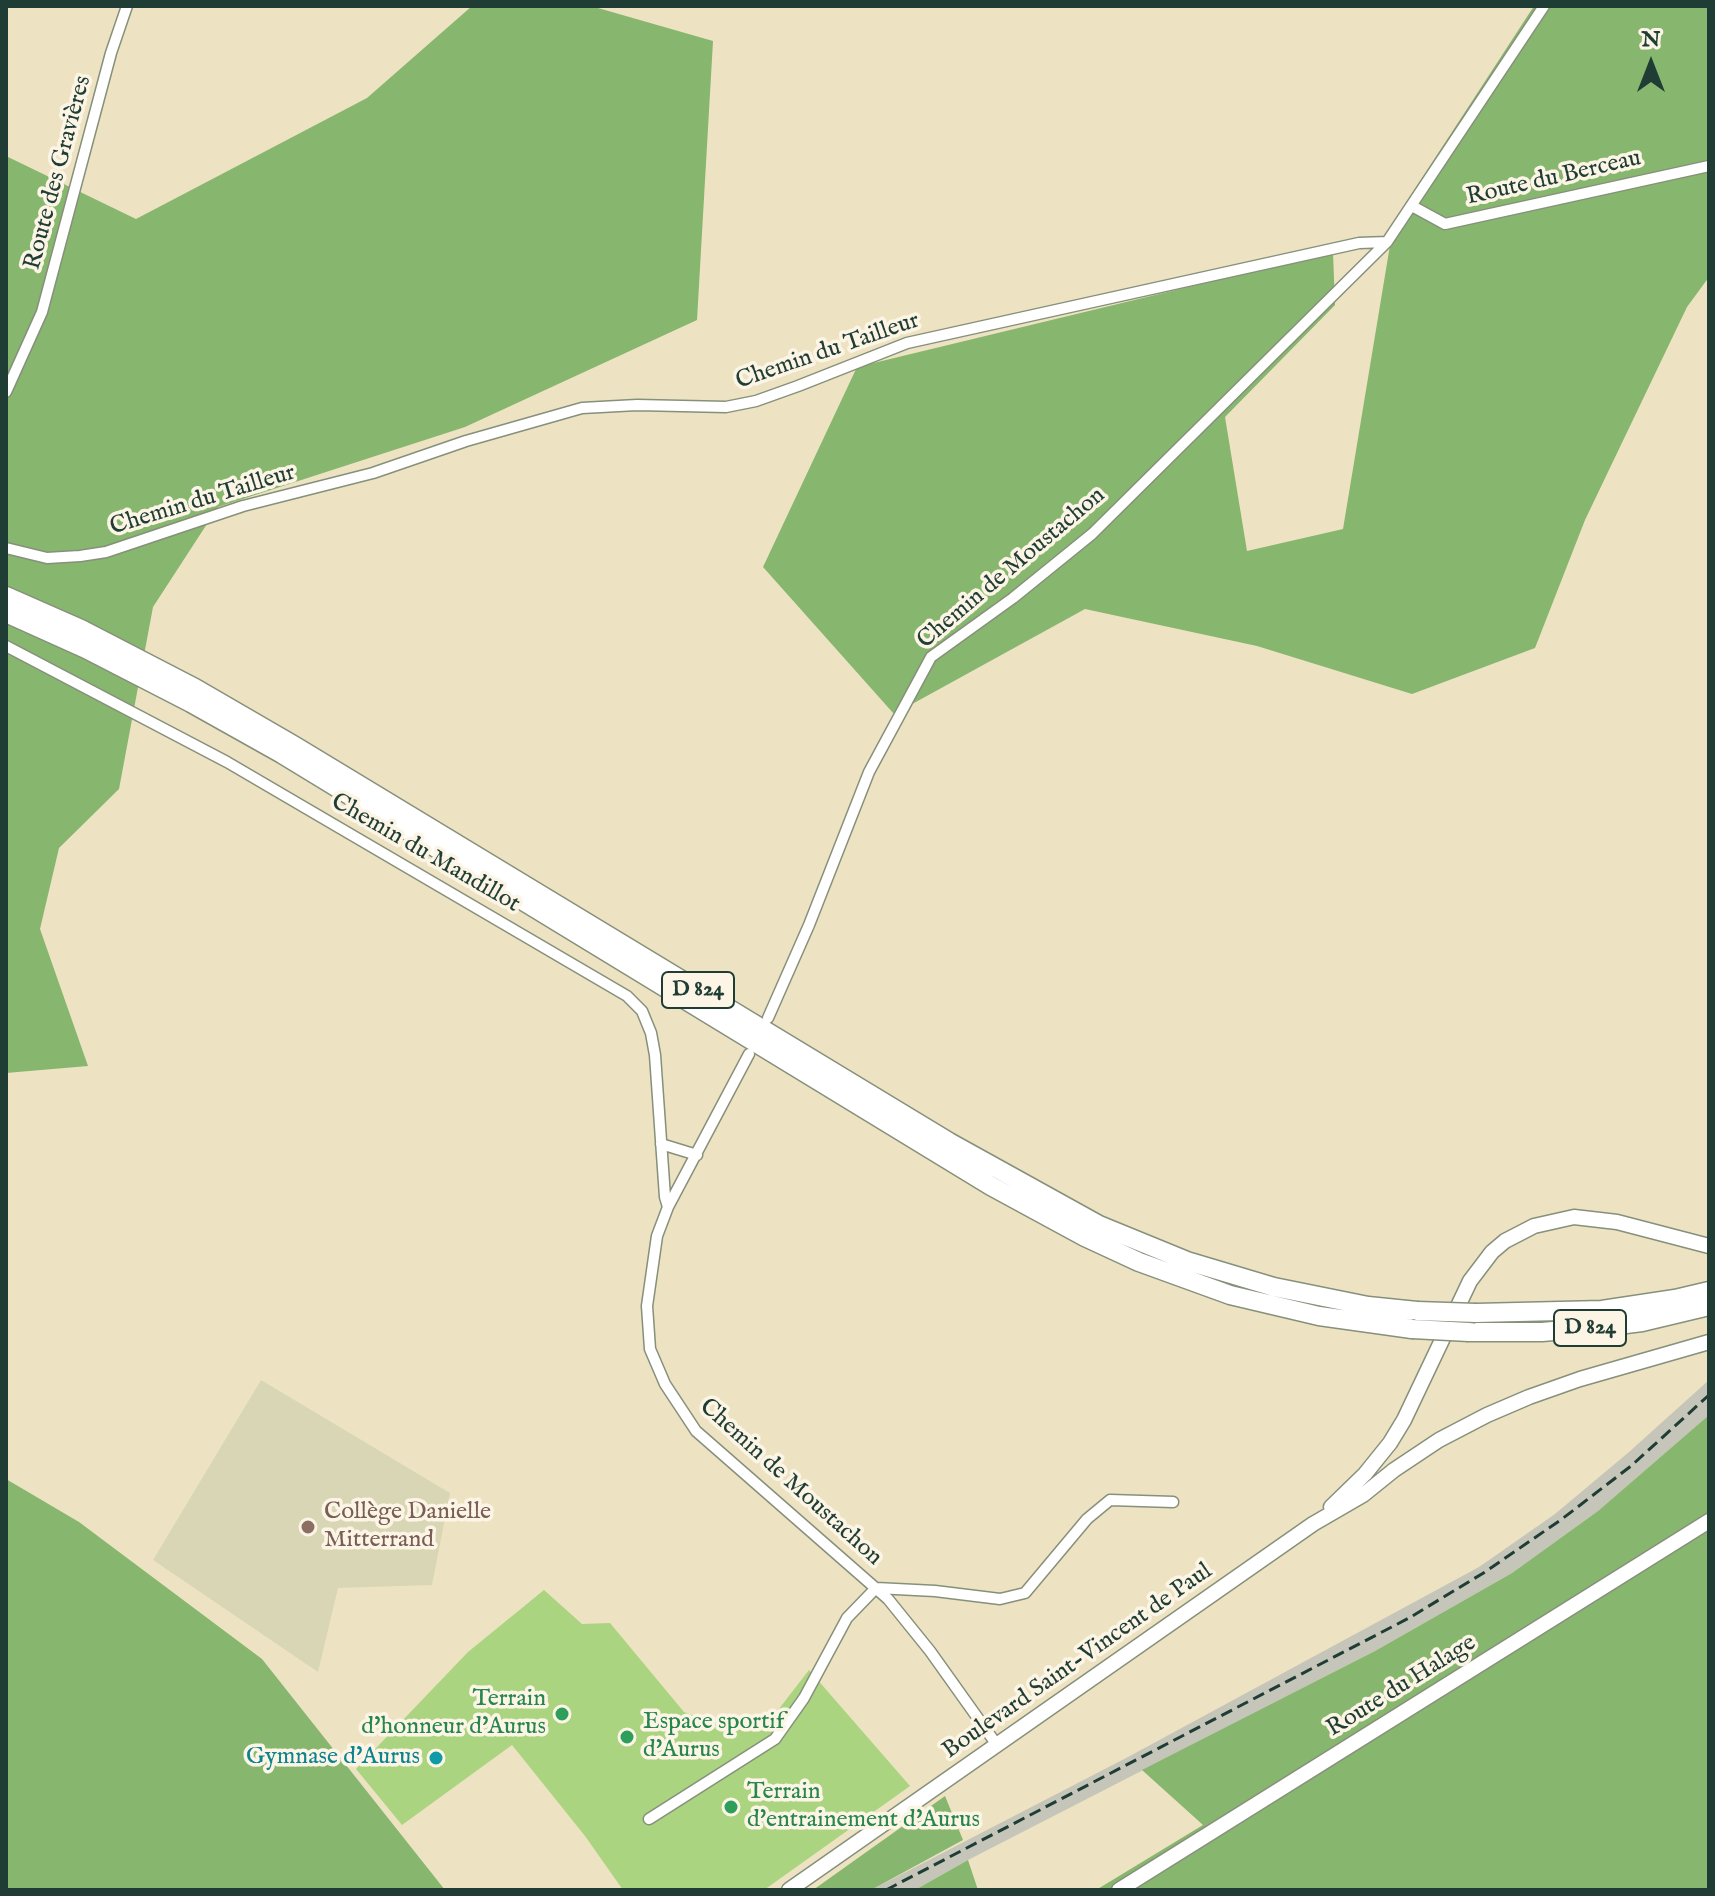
<!DOCTYPE html>
<html>
<head>
<meta charset="utf-8">
<style>
	body { margin:0 }
	#map { position:relative; width:1715px; height:1896px; overflow:hidden; background:#ede3c2; font-family:"IM FELL English",serif }
	canvas { display:block }
	.frame { position:absolute; inset:0; border:8px solid #1f3d34; pointer-events:none }
	.north { position:absolute; left:1611px; top:24px; width:80px; height:80px; -webkit-text-stroke:6px #fcf5e5; paint-order:stroke; rotate:0deg; font-size:22px; font-weight:700; line-height:32px; text-align:center; color:#1f3d34 }
	.north::after { content:''; display:block; margin:auto; width:28px; height:36px; background:#1f3d34; clip-path:polygon(50% 0,100% 100%,50% 72%,0 100%) }
</style>
</head>
<body>
<div id="map">
<canvas width="1715" height="1896"></canvas>
<div class="frame"></div>
<div class="north">N</div>
</div>
<script>
const context = document.querySelector('canvas').getContext('2d');
context.lineJoin = 'round';
function fill(path, color) { context.fillStyle = color; context.fill(path, 'evenodd'); }
const poly = rows => new Path2D(rows.map(r => 'M' + r).join(''));
function strokePath(path, color, width, dash) { context.strokeStyle = color; context.lineWidth = width; context.lineCap = dash ? 'butt' : 'round'; context.setLineDash(dash || []); context.stroke(path); }
function label(font, color, halo, rows, align = 'center') {
  context.font = font + ' "IM FELL English",serif'; context.lineWidth = 7; context.setLineDash([]); context.textBaseline = 'middle'; context.strokeStyle = halo; context.fillStyle = color; for (const [text, x, y, turn = 0] of rows) {
    context.save(); context.translate(x, y); context.rotate((+turn || 0) * Math.PI / 180); context.textAlign = isNaN(turn) ? turn : align; if (halo) context.strokeText(text, 0, 0); context.fillText(text, 0, 0); context.restore();
  }
}
const built = poly([
	[261,1380,450,1493,432,1585,338,1588,318,1672,153,1560]
]);
const industrial = poly([
	[1709,1380,1709,1415,1598,1511,1512,1573,1375,1651,968,1860,915,1890,871,1890,1128,1757,1479,1567,1555,1514,1629,1452]
]);
const green = poly([
	[544,1590,582,1624,610,1623,684,1712,728,1729,768,1723,809,1670,910,1786,764,1890,623,1890,585,1836,512,1745,402,1825,356,1769,468,1652]
]);
const forest = poly([
	[472,6,591,6,713,41,697,320,465,427,218,507,153,607,119,789,59,848,40,929,88,1066,6,1073,6,156,136,219,367,98],
	[1534,6,1709,6,1709,277,1687,307,1585,520,1535,648,1412,694,1257,646,1085,609,894,714,763,567,857,367,1333,252,1335,305,1225,417,1247,551,1343,529,1394,221],
	[1709,1415,1709,1890,1096,1890,1203,1825,1142,1770,1375,1651,1512,1573,1598,1511],
	[6,1479,79,1522,262,1659,445,1890,6,1890],
	[945,1796,963,1840,871,1890,813,1890],
	[968,1860,978,1890,915,1890]
]);
const street = poly([
	[1412,206,1445,224,1709,166],
	[6,392,42,312,111,53,127,6],
	[6,548,47,558,80,556,106,552,243,506,373,473,466,441,582,408,637,405,726,407,756,401,798,386,907,343,1359,243,1387,242],
	[6,646,227,762,627,996,642,1011,651,1033,655,1055,665,1197,668,1207],
	[768,1018,809,925,869,772,931,657,1013,598,1092,534,1387,242,1544,6],
	[749,1054,668,1207,657,1236,647,1306,650,1349,665,1384,696,1431,888,1599,930,1651,997,1745],
	[661,1144,697,1155],
	[649,1819,775,1739,804,1698,847,1618,876,1588,935,1591,1000,1599,1025,1593,1087,1519,1110,1500,1173,1502]
]);
const secondary = poly([
	[1331,1507,1365,1474,1390,1443,1404,1420,1470,1281,1492,1252,1505,1241,1534,1226,1574,1217,1617,1222,1709,1246],
	[789,1890,1313,1524,1363,1495,1394,1470,1439,1440,1487,1415,1529,1397,1580,1379,1709,1342],
	[1119,1890,1709,1521]
]);
const highway = poly([
	[6,596,81,629,195,688,295,746,949,1142,1099,1225,1187,1261,1274,1287,1368,1306,1417,1311],
	[6,613,86,649,191,703,282,754,991,1186,1085,1237,1139,1262,1230,1295,1319,1316,1412,1329],
	[1476,1313,1602,1310,1675,1299,1709,1291],
	[1469,1332,1542,1332,1610,1326,1642,1322,1709,1306]
]);
const rail = poly([
	[886,1890,1409,1618,1485,1572,1562,1519,1631,1466,1709,1395]
]);
const highwayBridge = poly([
	[1417,1311,1476,1313],
	[1412,1329,1469,1332]
]);
const markers = [
	[308,1527,8,"#8d6e63"],
	[562,1714,8,"#2e9e5b"],
	[627,1737,8,"#2e9e5b"],
	[436,1758,8,"#0f9aa8"],
	[731,1807,8,"#2e9e5b"]
];
const shields = [
	[698,990,72],
	[1590,1328,72]
];
const shieldNames = [
	["D 824",698,990],
	["D 824",1590,1328]
];
const streetNames = [
	["Route des Gravières",59,173,-75],
	["Route du Berceau",1554,179,-13],
	["Chemin du Tailleur",828,352,-19],
	["Chemin du Tailleur",203,501,-17],
	["Chemin de Moustachon",1012,569,-40],
	["Chemin du Mandillot",425,854,30],
	["Chemin de Moustachon",790,1483,42],
	["Boulevard Saint-Vincent de Paul",1078,1662,-35],
	["Route du Halage",1402,1687,-32]
];
const educationNames = [
	["Collège Danielle",324,1513],
	["Mitterrand",324,1541]
];
const leisureNames = [
	["Terrain",546,1700,"right"],
	["d'honneur d'Aurus",546,1728,"right"],
	["Espace sportif",643,1723],
	["d'Aurus",643,1751],
	["Terrain",747,1793],
	["d'entrainement d'Aurus",747,1821]
];
const cultureNames = [
	["Gymnase d'Aurus",420,1758]
];
fill(built, '#d9d6b6');
fill(industrial, '#c5c5b9');
fill(green, '#aad480');
fill(forest, '#87b66e');
strokePath(street, '#86907b', 13);
strokePath(secondary, '#86907b', 17);
strokePath(highway, '#86907b', 21);
strokePath(street, '#fff', 10);
strokePath(secondary, '#fff', 14);
strokePath(highway, '#fff', 18);
strokePath(rail, '#1f3d34', 3, [12, 6]);
strokePath(highwayBridge, '#86907b', 21, []);
strokePath(highwayBridge, '#fff', 18);
for (const [x, y, r, color] of markers) { const dot = new Path2D(); dot.arc(x, y, r, 0, 2 * Math.PI); context.fillStyle = color; context.fill(dot); strokePath(dot, '#fcf5e5', 3); }
for (const [x, y, w] of shields) { const box = new Path2D(); box.roundRect(x - w / 2, y - 18, w, 36, 6); context.fillStyle = '#fcf5e5'; context.fill(box); strokePath(box, '#1f3d34', 2); }
label('bold 22px', '#1f3d34', null, shieldNames);
label('24px', '#1f3d34', '#fcf5e5', streetNames);
label('24px', '#785e54', '#fcf5e5', educationNames, 'left');
label('24px', '#27864d', '#fcf5e5', leisureNames, 'left');
label('24px', '#0d838f', '#fcf5e5', cultureNames, 'right');
</script>
</body>
</html>
